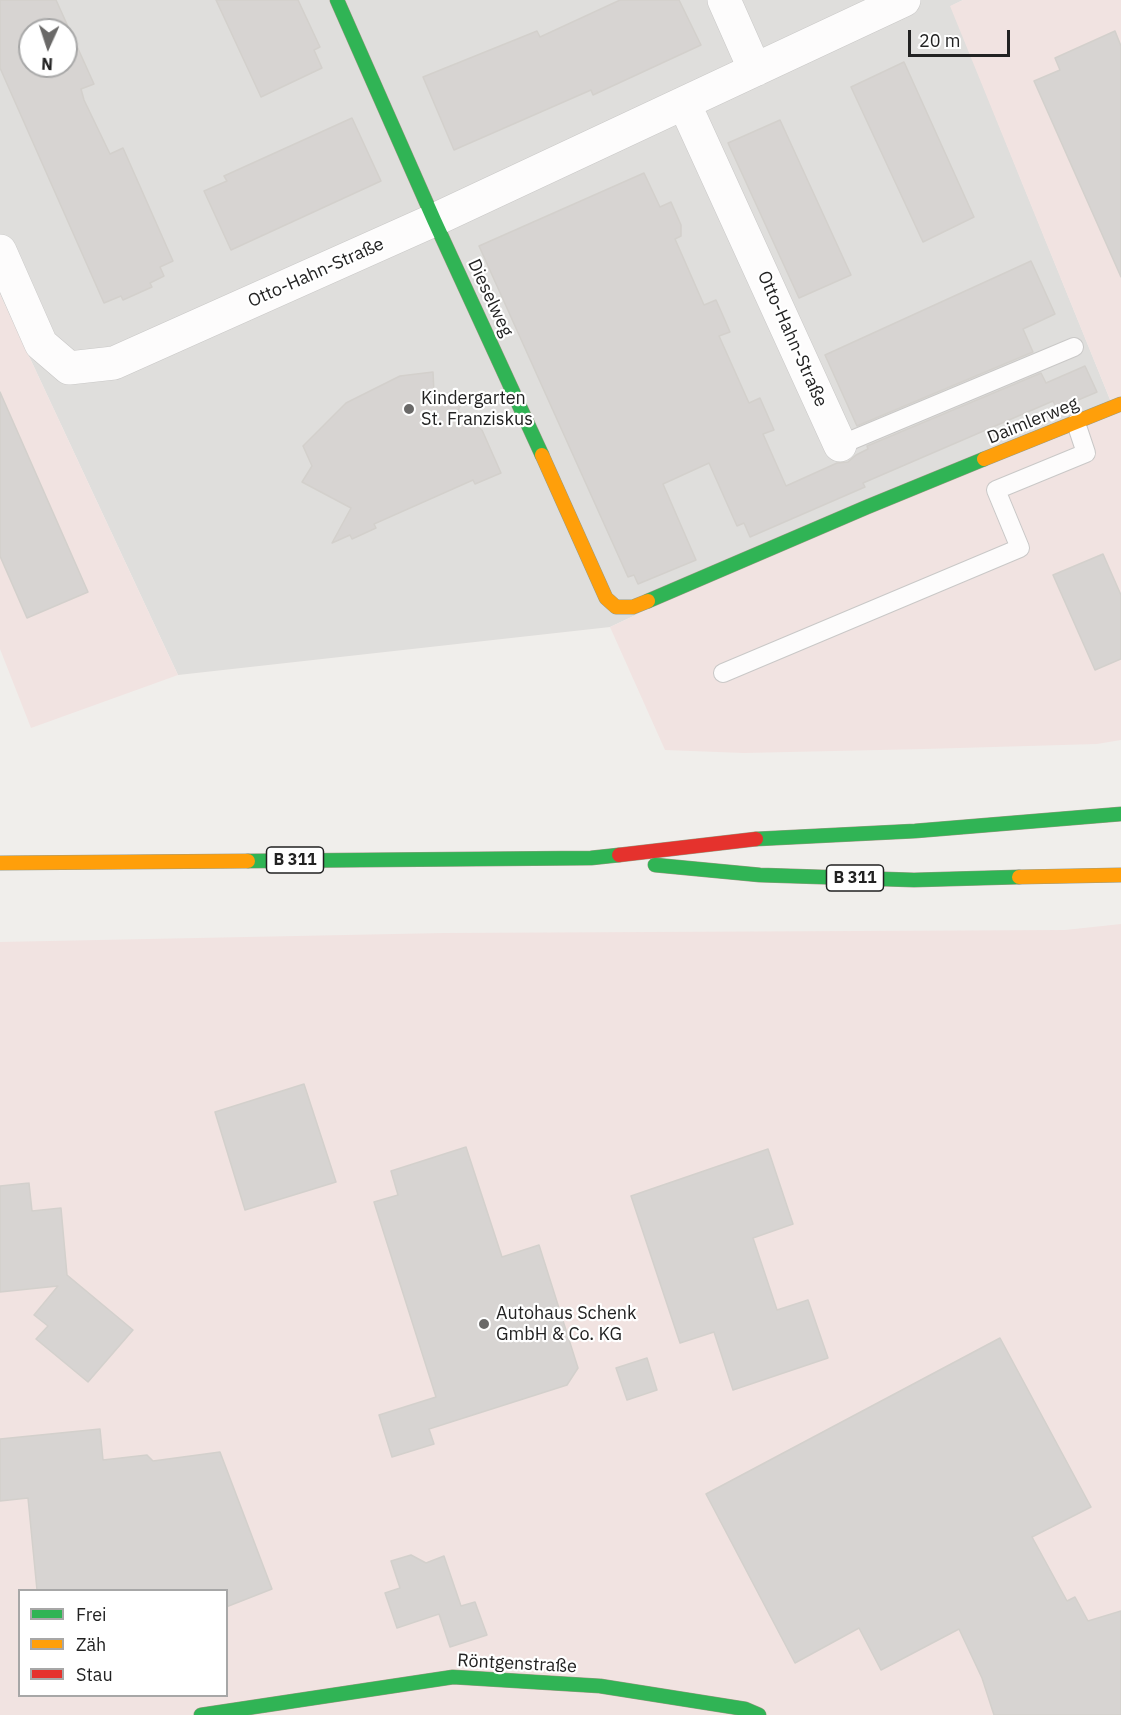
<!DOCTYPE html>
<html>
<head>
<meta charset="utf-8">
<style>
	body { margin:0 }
	#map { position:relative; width:1121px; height:1715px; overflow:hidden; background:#f0eeeb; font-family:"IBM Plex Sans",sans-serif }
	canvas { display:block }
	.legend { position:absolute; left:18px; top:1589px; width:210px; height:108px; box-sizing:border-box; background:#fff; border:2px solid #a7a7a7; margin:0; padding:8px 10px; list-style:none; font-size:18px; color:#222 }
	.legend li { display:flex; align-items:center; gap:12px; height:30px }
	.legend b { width:30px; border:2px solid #a7a7a7 }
	.north { position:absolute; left:18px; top:18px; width:60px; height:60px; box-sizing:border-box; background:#fff; border:2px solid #a7a7a7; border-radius:50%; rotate:183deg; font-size:16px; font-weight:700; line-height:24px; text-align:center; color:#222 }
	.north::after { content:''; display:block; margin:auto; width:21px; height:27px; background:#6a6968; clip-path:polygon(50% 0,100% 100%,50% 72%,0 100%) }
	.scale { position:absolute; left:908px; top:30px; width:102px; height:27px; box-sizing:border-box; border:3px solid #222; border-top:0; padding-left:8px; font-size:18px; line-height:21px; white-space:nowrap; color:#222; -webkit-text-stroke:4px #fff; paint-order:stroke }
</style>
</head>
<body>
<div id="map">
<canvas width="1121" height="1715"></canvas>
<ul class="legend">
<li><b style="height:8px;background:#30b455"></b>Frei</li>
<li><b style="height:8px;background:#ff9f0a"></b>Zäh</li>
<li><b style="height:8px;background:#e5322d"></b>Stau</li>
</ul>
<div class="north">N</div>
<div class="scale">20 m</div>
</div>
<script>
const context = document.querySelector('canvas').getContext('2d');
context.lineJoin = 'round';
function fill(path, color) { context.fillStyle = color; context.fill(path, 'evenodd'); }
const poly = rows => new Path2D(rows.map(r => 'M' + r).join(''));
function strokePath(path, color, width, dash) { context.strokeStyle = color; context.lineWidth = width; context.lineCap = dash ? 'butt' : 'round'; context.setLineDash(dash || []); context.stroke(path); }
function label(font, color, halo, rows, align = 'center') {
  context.font = font + ' "IBM Plex Sans",sans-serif'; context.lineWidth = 4.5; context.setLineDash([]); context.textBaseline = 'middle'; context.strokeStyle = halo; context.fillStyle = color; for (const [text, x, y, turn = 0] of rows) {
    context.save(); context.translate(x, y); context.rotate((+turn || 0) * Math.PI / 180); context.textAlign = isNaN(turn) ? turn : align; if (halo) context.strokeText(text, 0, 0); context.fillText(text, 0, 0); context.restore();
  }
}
const residential = poly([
	[0,0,963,0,951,6,1113,407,867,507,610,627,178,675,0,294],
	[30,30,66,30,66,66,30,66]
]);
const commercial = poly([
	[963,0,1121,0,1121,740,1097,744,924,749,744,753,665,750,610,627,867,507,1113,407,950,6],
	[0,294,178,675,31,728,0,649],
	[1121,924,1121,1715,0,1715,0,942,444,933,1065,930],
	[20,1590,226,1590,226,1696,20,1696]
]);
const building = poly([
	[0,0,56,0,94,84,81,89,84,100,110,154,123,148,173,261,160,267,164,276,150,283,152,287,123,300,121,296,104,303,0,68,0,0],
	[30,30,66,30,66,66,30,66,30,30],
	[216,0,298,0,320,47,314,50,322,68,261,97,216,0],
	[620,0,679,0,701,45,593,95,591,90,454,150,423,77,537,31,540,37,620,0],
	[1115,31,1121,46,1121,277,1034,81,1060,70,1055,58,1115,31],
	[904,62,974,217,923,242,851,87,904,62],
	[352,118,381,181,231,250,204,191,227,181,224,176,352,118],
	[780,120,851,275,799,298,728,143,780,120],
	[644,173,660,207,671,202,681,225,681,236,675,239,704,305,716,300,724,318,730,332,719,336,749,403,760,398,774,430,763,434,786,486,837,463,848,462,856,455,868,449,867,446,1041,373,1046,383,1085,366,1097,392,1057,409,1053,401,863,483,865,487,750,537,744,523,737,526,709,463,663,484,696,560,638,584,634,575,628,577,479,246,644,173],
	[1031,261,1055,314,1023,329,1033,352,857,426,825,355,1031,261],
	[433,372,434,393,461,404,458,411,482,430,501,473,475,484,473,480,374,524,376,528,352,539,350,535,332,543,351,508,302,482,312,466,303,446,346,403,400,376,433,372],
	[0,392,88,592,27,618,0,556,0,392],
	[1103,554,1121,595,1121,659,1095,670,1053,575,1103,554],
	[304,1084,336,1182,245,1210,215,1112,304,1084],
	[466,1147,502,1257,539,1245,578,1368,567,1385,429,1429,434,1444,392,1457,379,1415,436,1397,374,1202,398,1195,391,1171,466,1147],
	[768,1149,793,1224,753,1238,777,1310,808,1300,828,1358,733,1390,714,1332,680,1343,631,1196,768,1149],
	[29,1183,32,1211,61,1208,67,1275,133,1330,88,1382,36,1339,48,1326,34,1315,58,1286,0,1292,0,1186,29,1183],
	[1000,1338,1091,1507,1032,1537,1067,1601,1075,1597,1088,1621,1121,1611,1121,1715,994,1715,982,1678,959,1629,881,1670,859,1628,795,1663,706,1494,1000,1338],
	[647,1358,657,1390,627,1400,616,1368,647,1358],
	[100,1429,103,1460,147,1455,153,1461,220,1452,272,1589,226,1607,226,1590,37,1590,28,1498,0,1501,0,1439,100,1429],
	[411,1555,426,1563,444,1556,461,1606,475,1602,487,1635,450,1647,439,1614,397,1628,385,1593,400,1588,391,1561,411,1555]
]);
const lane = poly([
	[840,445,1074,347],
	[723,673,1020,548,996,490,1086,453,1076,423]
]);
const street = poly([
	[724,0,755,70],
	[684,103,840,445],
	[0,251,41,344,69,368,114,363,434,220,904,0]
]);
const fast = poly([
	[337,0,434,220,542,455],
	[648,601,867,507,984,459],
	[756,839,915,831,1121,814],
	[248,861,591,858,619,855],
	[655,865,760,875,914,880,1019,877],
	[201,1715,453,1677,600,1686,745,1709,759,1715]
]);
const slow = poly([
	[542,455,606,598,616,607,633,607,648,601],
	[984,459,1121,404],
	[0,863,248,861],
	[1019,877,1121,875]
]);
const jam = poly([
	[619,855,756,839]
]);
const markers = [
	[409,409,6,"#6a6968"],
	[484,1324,6,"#6a6968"]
];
const shields = [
	[295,860,57],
	[855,878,57]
];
const shieldNames = [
	["B 311",295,860],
	["B 311",855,878]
];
const streetNames = [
	["Otto-Hahn-Straße",316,273,-24],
	["Dieselweg",490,298,65],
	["Otto-Hahn-Straße",792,339,66],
	["Daimlerweg",1033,421,-22],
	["Röntgenstraße",517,1664,3]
];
const poiNames = [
	["Kindergarten",421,399],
	["St. Franziskus",421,420],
	["Autohaus Schenk",496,1314],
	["GmbH & Co. KG",496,1335]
];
fill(residential, '#dfdedc');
fill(commercial, '#f1e3e1');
fill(building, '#d7d4d2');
strokePath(building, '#d3d0cc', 1.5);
strokePath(lane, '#c9c8c7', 20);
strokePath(street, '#c9c8c7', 34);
strokePath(fast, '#999a82', 15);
strokePath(slow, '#999a82', 15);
strokePath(jam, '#999a82', 15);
strokePath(lane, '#fdfcfc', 18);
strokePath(street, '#fdfcfc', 33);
strokePath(fast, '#30b455', 14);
strokePath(slow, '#ff9f0a', 14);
strokePath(jam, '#e5322d', 14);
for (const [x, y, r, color] of markers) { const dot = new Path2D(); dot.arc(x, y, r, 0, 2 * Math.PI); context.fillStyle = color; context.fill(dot); strokePath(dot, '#fff', 2); }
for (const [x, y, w] of shields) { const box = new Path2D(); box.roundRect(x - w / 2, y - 13, w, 26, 4.5); context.fillStyle = '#fff'; context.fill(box); strokePath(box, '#222', 1.5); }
label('bold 16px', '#222', null, shieldNames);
label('18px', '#222', '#fff', streetNames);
label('18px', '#222', '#fff', poiNames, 'left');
</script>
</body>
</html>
